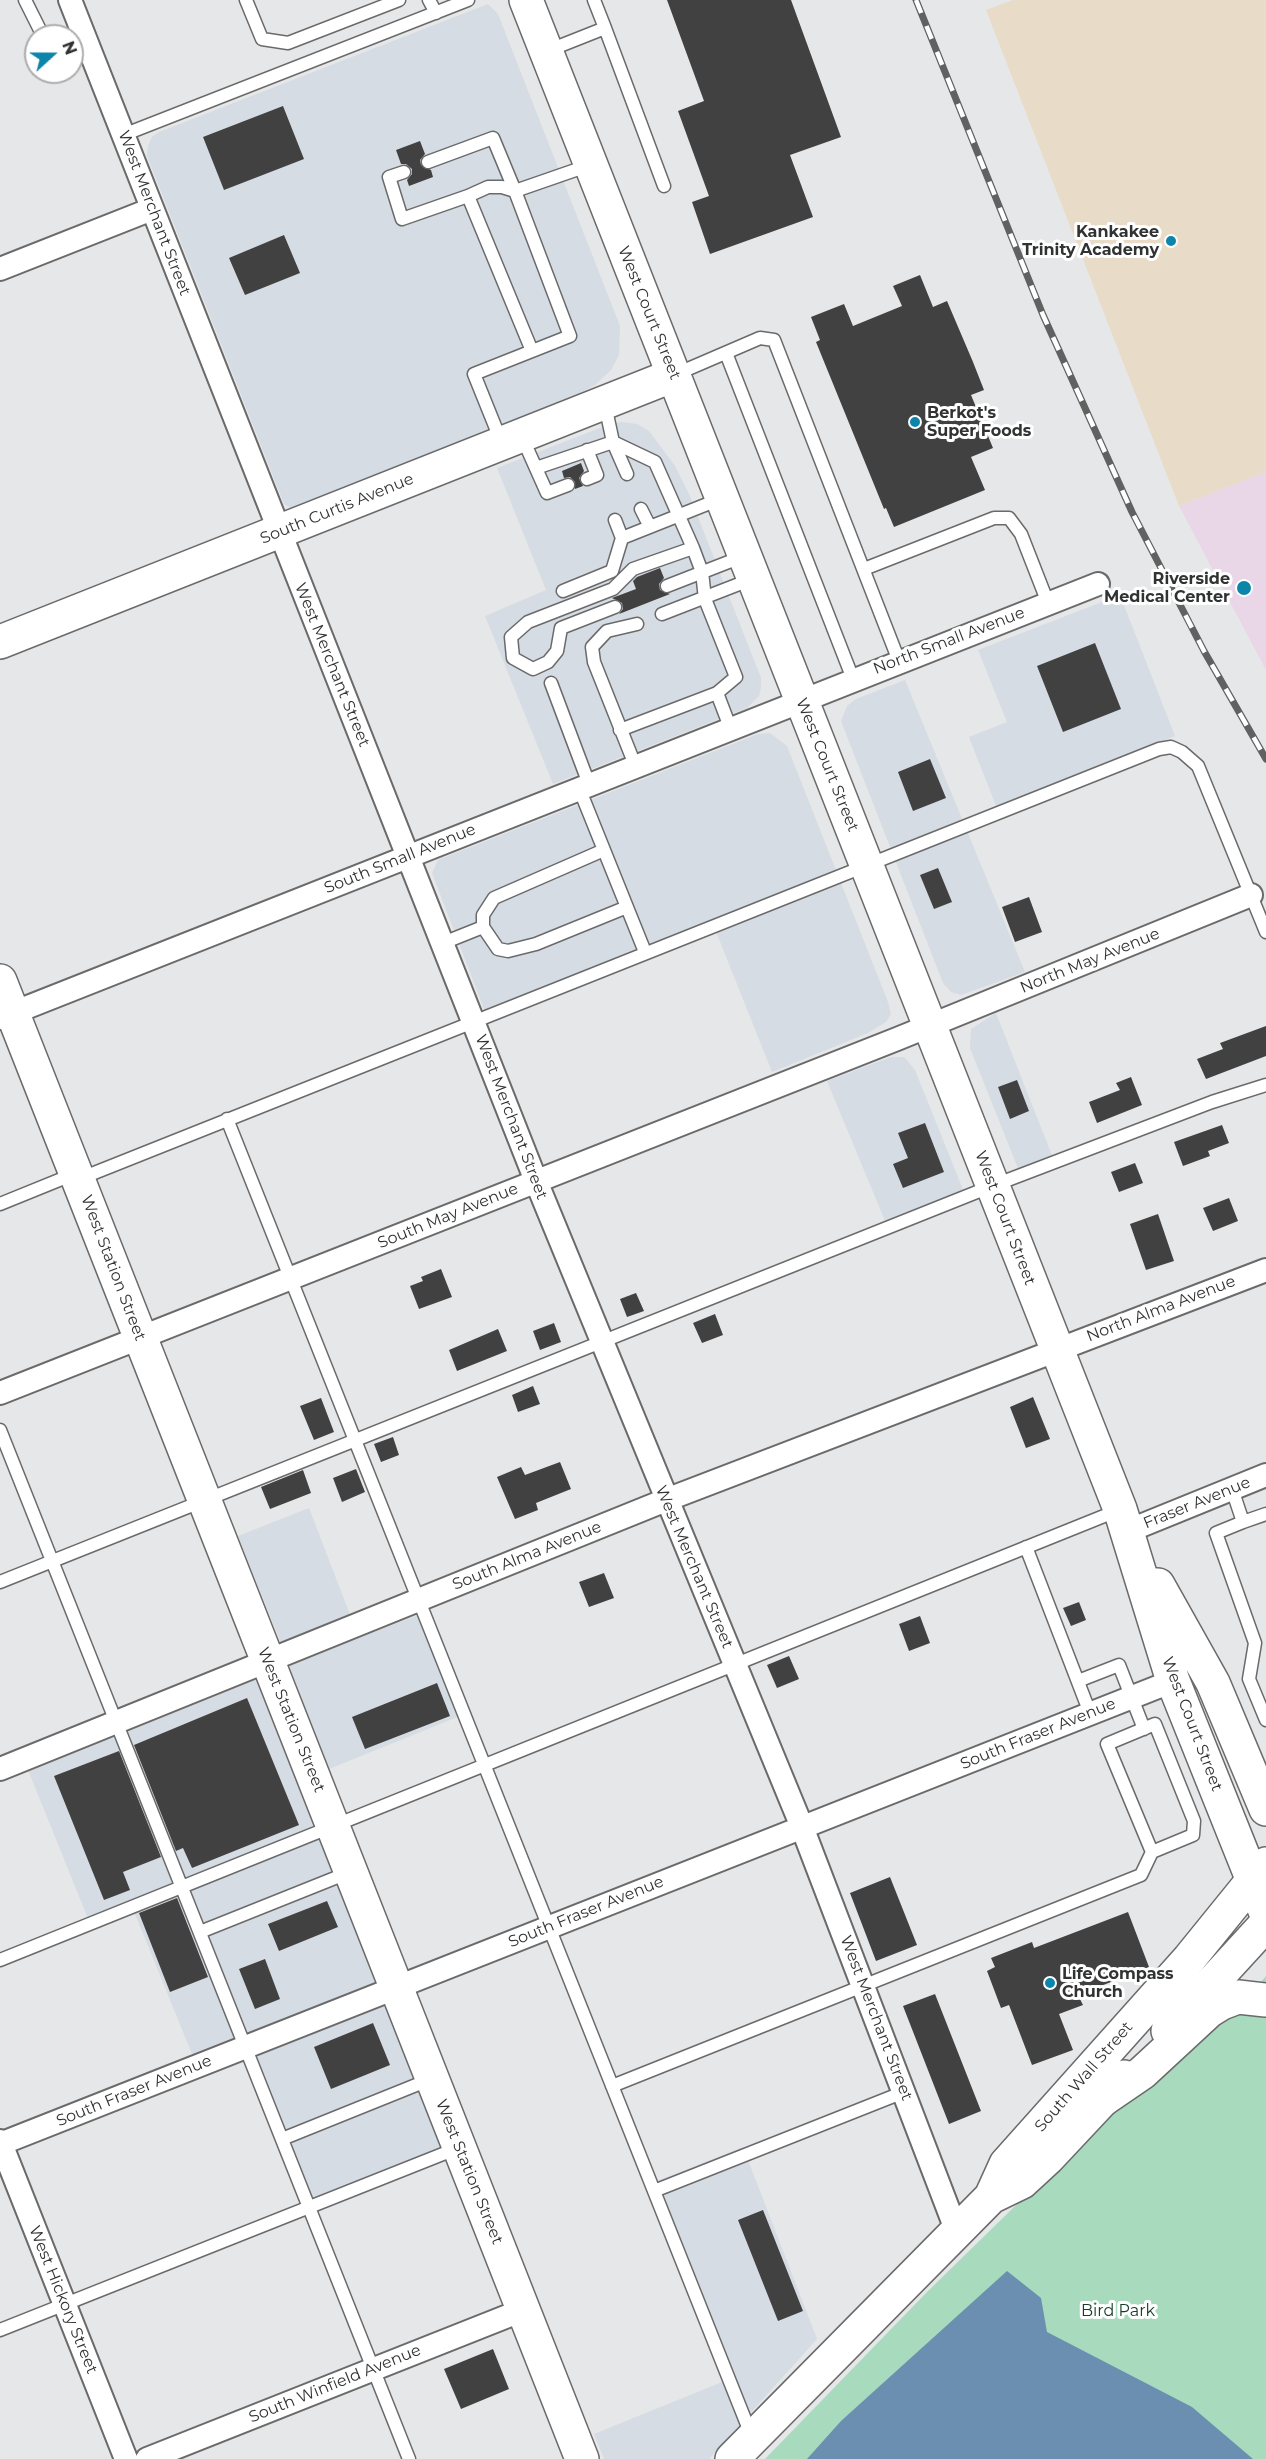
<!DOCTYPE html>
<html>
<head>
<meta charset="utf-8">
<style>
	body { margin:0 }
	#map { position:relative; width:1266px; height:2459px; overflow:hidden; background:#e6e7e8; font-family:Montserrat,sans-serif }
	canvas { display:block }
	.north { position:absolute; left:24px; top:24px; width:60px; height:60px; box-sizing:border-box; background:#fff; border:2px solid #adadad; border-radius:50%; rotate:69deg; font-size:16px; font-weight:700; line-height:24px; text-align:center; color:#313232 }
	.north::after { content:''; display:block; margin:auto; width:21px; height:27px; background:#0c85aa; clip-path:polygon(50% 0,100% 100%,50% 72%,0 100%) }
</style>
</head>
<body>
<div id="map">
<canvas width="1266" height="2459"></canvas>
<div class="north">N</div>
</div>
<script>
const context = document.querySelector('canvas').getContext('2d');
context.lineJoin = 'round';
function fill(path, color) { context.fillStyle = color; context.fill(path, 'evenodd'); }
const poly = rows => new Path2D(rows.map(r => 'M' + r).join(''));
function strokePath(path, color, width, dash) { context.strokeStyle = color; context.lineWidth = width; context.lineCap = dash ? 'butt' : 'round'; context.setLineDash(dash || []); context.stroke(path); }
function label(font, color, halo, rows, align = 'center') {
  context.font = font + ' Montserrat,sans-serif'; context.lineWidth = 6; context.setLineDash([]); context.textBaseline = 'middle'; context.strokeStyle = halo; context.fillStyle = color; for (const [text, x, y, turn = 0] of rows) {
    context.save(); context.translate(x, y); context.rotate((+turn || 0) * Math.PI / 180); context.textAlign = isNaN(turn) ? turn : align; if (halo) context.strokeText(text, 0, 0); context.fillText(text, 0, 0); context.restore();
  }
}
const built = poly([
	[488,4,498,14,620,326,619,355,611,370,595,385,578,394,291,508,284,504,147,156,148,146,152,137,159,132],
	[622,422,637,424,649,431,675,466,689,494,761,678,761,687,759,696,747,708,553,784,485,616,546,590,497,468,610,424],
	[1120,595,1175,736,996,806,969,737,1007,722,978,650],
	[905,680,1025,972,961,995,951,992,943,983,841,721,847,706,856,699],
	[770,733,787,746,888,1002,891,1014,886,1022,868,1033,772,1072,715,929,487,1017,432,873,438,860,758,734],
	[996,1013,1053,1158,1019,1171,970,1048,971,1029],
	[891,1057,904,1057,915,1070,968,1202,890,1233,827,1081],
	[309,1508,359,1638,418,1615,460,1716,297,1782,443,2148,312,2199,247,2032,192,2054,133,1909,91,1926,28,1770,290,1666,238,1536],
	[743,2147,817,2339,709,2459,604,2459,594,2434,722,2382,647,2185]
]);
const education = poly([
	[1013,0,1266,0,1266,472,1179,506,986,10]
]);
const medical = poly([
	[1266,472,1266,670,1179,506]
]);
const green = poly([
	[1266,1976,1266,2459,765,2459,927,2292,1095,2128,1239,2008]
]);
const water = poly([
	[1007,2271,1041,2298,1047,2332,1192,2407,1253,2459,807,2459,841,2421]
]);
const building = poly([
	[667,0,791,0,841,137,790,155,813,217,710,254,692,202,709,196,678,111,704,101],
	[283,106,304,159,224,190,203,137],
	[420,141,425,154,420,160,421,165,431,170,433,177,409,186,407,180,412,174,412,169,406,164,401,164,396,150],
	[284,235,300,273,245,295,229,258],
	[920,275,933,307,947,301,973,362,984,390,971,395,993,448,971,457,985,490,894,527,886,508,884,509,816,342,820,340,811,317,844,304,853,326,902,306,893,286],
	[581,463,584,471,579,478,583,486,575,489,575,482,570,477,564,478,562,471],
	[660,568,664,578,659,584,660,590,670,594,619,614,623,609,622,603,612,598,636,589,633,581,637,577],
	[1095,643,1121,709,1063,732,1037,666],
	[930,759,946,798,913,811,898,772],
	[938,868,952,902,934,909,920,875],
	[1029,897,1042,932,1015,942,1002,907],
	[1266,1026,1266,1056,1206,1079,1197,1059,1223,1049,1220,1043],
	[1131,1077,1142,1105,1097,1123,1089,1102,1120,1090,1116,1083],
	[1017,1080,1029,1111,1010,1119,998,1087],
	[925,1123,944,1172,903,1188,893,1164,908,1158,898,1133],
	[1222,1125,1229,1143,1208,1151,1210,1156,1183,1166,1174,1142],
	[1135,1163,1143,1183,1119,1192,1111,1172],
	[1229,1198,1238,1221,1213,1231,1203,1208],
	[1158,1214,1174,1261,1146,1270,1130,1224],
	[441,1269,452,1297,419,1309,410,1286,423,1281,421,1277],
	[636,1293,644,1311,627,1317,620,1299],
	[715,1314,723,1335,702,1343,693,1323],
	[554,1323,561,1342,540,1350,533,1331],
	[498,1329,507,1351,457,1371,449,1350],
	[533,1386,540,1404,518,1412,512,1395],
	[1033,1397,1050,1439,1026,1448,1010,1407],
	[321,1398,334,1432,314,1440,300,1406],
	[393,1437,399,1455,381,1462,374,1444],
	[560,1462,571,1489,536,1503,538,1510,515,1519,497,1477,521,1467,525,1475],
	[356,1469,365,1492,342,1502,333,1478],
	[303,1470,311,1493,270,1509,261,1487],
	[604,1573,614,1598,589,1607,579,1582],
	[1079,1602,1086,1620,1071,1626,1063,1608],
	[920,1616,930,1643,909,1651,899,1624],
	[789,1656,799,1679,777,1688,767,1665],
	[437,1683,450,1716,365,1749,352,1717],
	[247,1698,299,1825,192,1868,183,1848,176,1851,134,1745],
	[119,1751,161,1857,123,1872,130,1890,104,1900,54,1776],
	[890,1877,917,1945,876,1961,850,1893],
	[177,1898,208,1977,170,1992,139,1913],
	[327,1901,338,1927,279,1951,268,1924],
	[1128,1912,1149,1967,1078,1995,1083,2005,1059,2014,1073,2050,1032,2065,1009,2005,1001,2008,987,1971,995,1967,991,1958,1032,1942,1034,1948],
	[265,1959,280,1999,255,2009,239,1969],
	[935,1994,981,2111,949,2124,903,2006],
	[373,2023,390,2065,331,2089,314,2047],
	[763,2210,803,2311,778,2321,738,2220],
	[493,2349,509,2389,461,2409,444,2369]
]);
const lane = poly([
	[25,0,43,36],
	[246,0,262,39,288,43,399,0],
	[429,0,436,13],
	[605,28,664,186],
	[547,51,605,28,594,0],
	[123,135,468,0],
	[428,162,493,138,515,191],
	[404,172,389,177,402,219,468,196],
	[515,191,502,187,488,187,468,196,532,351],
	[726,353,853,679],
	[674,375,760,338,774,340,899,661],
	[522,437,547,493,568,485],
	[501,441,474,374,570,336,515,191,590,165],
	[613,442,655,462,693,548,702,572,705,599,736,677,717,693,620,730],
	[613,442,627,474],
	[536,468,613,442,605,405],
	[587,479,597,475,587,450],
	[641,509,650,527],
	[615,520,622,538,720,499],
	[864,569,994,518,1009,518,1021,534,1048,603],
	[667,586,744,556],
	[563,591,612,571,622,538],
	[615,607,561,628,557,651,548,662,533,669,513,658,511,637,528,622,613,589,633,569,693,548],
	[662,614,752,579],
	[551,683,589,784],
	[717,693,730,727],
	[635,765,594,662,592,647,607,631,637,624],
	[579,788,645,952],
	[604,850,494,898,483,915,483,927,498,949,508,951,536,944,627,907],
	[443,943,483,927],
	[227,1119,752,2437],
	[79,1179,1159,749,1171,747,1182,752,1198,766,1266,932],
	[0,1204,74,1174],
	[0,1430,409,2459],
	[1232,1489,1243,1522,1216,1533,1255,1643,1249,1679,1266,1720],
	[1243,1522,1266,1514],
	[1026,1547,1090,1713],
	[0,1582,992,1186,1212,1102,1266,1085],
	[1078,1681,1119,1665,1144,1729],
	[200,1932,350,1872],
	[0,1960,1119,1510],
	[612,2086,1141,1875,1152,1852,1193,1835,1194,1821,1155,1724,1107,1744,1152,1852],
	[282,2139,431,2079],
	[654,2191,904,2092],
	[0,2330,458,2148]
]);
const street = poly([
	[70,0,536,1181,802,1827,957,2232],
	[0,269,152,209],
	[0,1018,1098,584],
	[0,1393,897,1039,1251,895],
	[1128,1531,1266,1475],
	[0,1769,666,1500,1266,1270],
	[0,2141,126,2459],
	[0,2144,1173,1681],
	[147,2459,523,2310]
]);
const secondary = poly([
	[0,642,674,375],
	[0,981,582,2459],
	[1168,2031,1266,1924],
	[991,2197,1022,2182,1048,2158,1124,2077],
	[732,2459,991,2197,1006,2164,1189,1959,1266,1864]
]);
const primary = poly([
	[526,0,1120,1509,1173,1681,1266,1913],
	[1158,1585,1213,1683,1266,1809],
	[1104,2099,1142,2073,1209,2011,1222,2003,1238,1997,1266,2000]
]);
const rail = poly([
	[916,0,1043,315,1132,512,1204,651,1266,759]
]);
const markers = [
	[1171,241,6,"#0c85aa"],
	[915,422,6,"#0c85aa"],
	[1244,588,8,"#0c85aa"],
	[1050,1983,6,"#0c85aa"]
];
const streetNames = [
	["West Merchant Street",154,213,69],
	["West Court Street",649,313,68],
	["South Curtis Avenue",337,509,-22],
	["North Small Avenue",949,641,-21],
	["West Merchant Street",332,665,68],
	["West Court Street",827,765,68],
	["South Small Avenue",400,859,-22],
	["North May Avenue",1090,961,-22],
	["West Merchant Street",511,1117,69],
	["South May Avenue",448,1216,-22],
	["West Court Street",1005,1218,69],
	["West Station Street",113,1268,69],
	["North Alma Avenue",1161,1309,-21],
	["Fraser Avenue",1197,1503,-22],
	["South Alma Avenue",527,1556,-22],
	["West Merchant Street",694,1567,67],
	["West Station Street",291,1720,68],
	["West Court Street",1192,1724,69],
	["South Fraser Avenue",1038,1734,-22],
	["South Fraser Avenue",586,1912,-22],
	["West Merchant Street",876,2018,69],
	["South Wall Street",1084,2077,-49],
	["South Fraser Avenue",134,2091,-22],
	["West Station Street",469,2172,68],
	["West Hickory Street",63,2300,68],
	["South Winfield Avenue",335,2384,-22]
];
const poiNames = [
	["Kankakee",1159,232],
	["Trinity Academy",1159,250],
	["Berkot's",927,413,"left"],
	["Super Foods",927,431,"left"],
	["Riverside",1230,579],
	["Medical Center",1230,597],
	["Life Compass",1062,1974,"left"],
	["Church",1062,1992,"left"]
];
const parkNames = [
	["Bird Park",1118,2311]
];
fill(built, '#d6dce3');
fill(education, '#e8dbc7');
fill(medical, '#e9d6e7');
fill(green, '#a8dabe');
fill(water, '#6a8fb1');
fill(building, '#424142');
strokePath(lane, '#6a6a6b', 15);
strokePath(street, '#6a6a6b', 26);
strokePath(secondary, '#6a6a6b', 36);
strokePath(primary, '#6a6a6b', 36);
strokePath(lane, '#fff', 12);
strokePath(street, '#fff', 22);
strokePath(secondary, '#fff', 33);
strokePath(primary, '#fff', 33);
strokePath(rail, '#606161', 7);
strokePath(rail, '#fff', 4.5, [14]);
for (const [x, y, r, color] of markers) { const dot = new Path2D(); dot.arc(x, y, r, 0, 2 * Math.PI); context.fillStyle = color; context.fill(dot); strokePath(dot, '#fff', 2); }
label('16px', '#313232', '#fff', streetNames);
label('bold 16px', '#313232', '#fff', poiNames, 'right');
label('16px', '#133c29', '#fff', parkNames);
</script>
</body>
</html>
